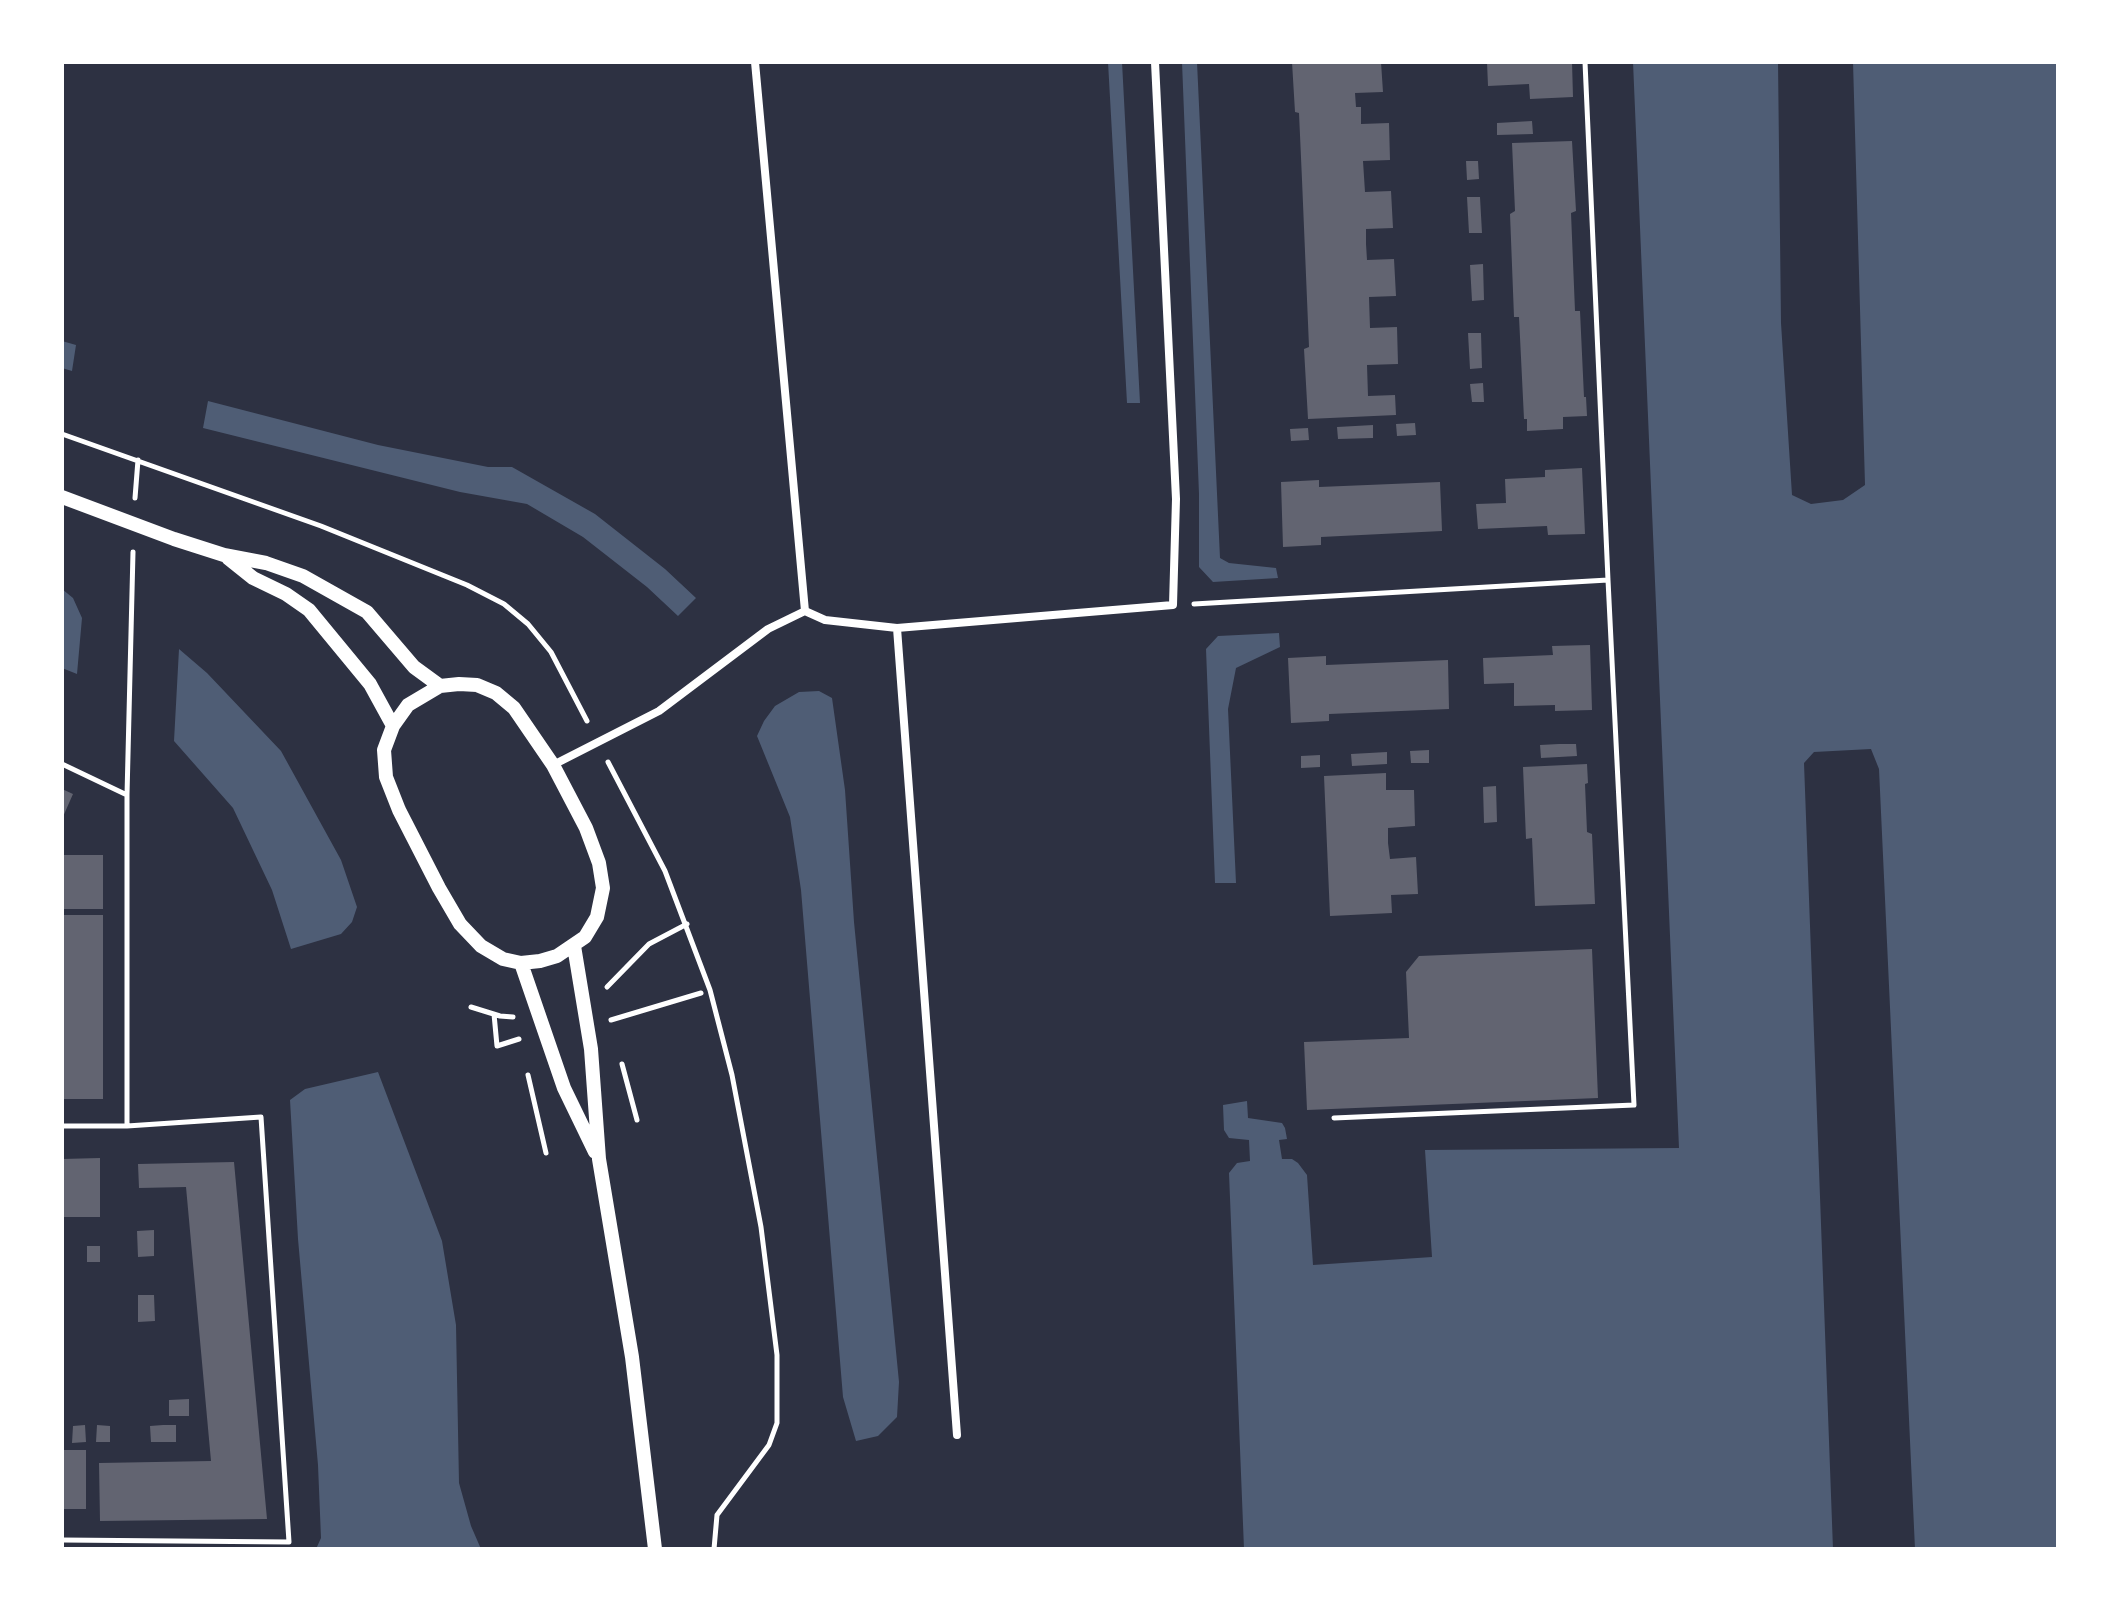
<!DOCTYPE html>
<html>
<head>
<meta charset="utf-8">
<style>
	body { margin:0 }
	#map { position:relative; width:2120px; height:1611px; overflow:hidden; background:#2d3142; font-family:"PT Serif",serif }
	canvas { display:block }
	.frame { position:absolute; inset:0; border:64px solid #fff; pointer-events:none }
</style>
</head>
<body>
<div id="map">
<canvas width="2120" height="1611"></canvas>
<div class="frame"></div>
</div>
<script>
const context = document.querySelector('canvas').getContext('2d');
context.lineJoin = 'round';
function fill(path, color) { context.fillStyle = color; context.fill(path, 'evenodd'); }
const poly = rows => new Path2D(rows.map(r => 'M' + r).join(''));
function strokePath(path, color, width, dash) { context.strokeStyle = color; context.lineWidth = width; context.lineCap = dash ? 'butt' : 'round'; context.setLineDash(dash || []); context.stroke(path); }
const water = poly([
	[1108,62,1122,62,1140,403,1127,403],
	[1182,62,1197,62,1220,558,1229,563,1276,568,1278,578,1213,582,1199,567,1199,494],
	[1633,62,1778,62,1781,323,1792,495,1811,504,1843,500,1865,485,1853,62,2058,62,2058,1549,1915,1549,1879,769,1871,749,1814,752,1804,763,1833,1549,1244,1549,1229,1173,1237,1163,1250,1161,1249,1140,1229,1138,1224,1130,1223,1105,1247,1101,1248,1118,1282,1123,1285,1128,1287,1139,1279,1140,1282,1159,1292,1159,1298,1163,1307,1175,1313,1265,1432,1257,1425,1150,1679,1148],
	[62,341,76,345,72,371,62,368],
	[208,401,378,445,488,467,512,467,595,514,665,569,696,598,678,616,647,587,583,537,527,504,460,492,203,428],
	[62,589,73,598,82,618,77,674,62,668],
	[1279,633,1280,647,1236,668,1228,709,1236,883,1215,883,1206,649,1218,636],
	[179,649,207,673,281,751,341,860,357,907,352,922,341,934,291,949,272,890,233,808,174,741],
	[819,691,832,698,845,790,854,922,899,1382,897,1417,878,1436,856,1441,843,1397,801,890,790,817,757,736,764,721,775,706,799,692],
	[378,1072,442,1241,456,1325,459,1483,471,1526,481,1549,316,1549,321,1538,318,1465,298,1239,290,1100,305,1089]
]);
const building = poly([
	[1292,62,1381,62,1383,92,1355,93,1356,107,1361,107,1361,124,1389,123,1390,160,1363,161,1365,192,1391,191,1393,228,1366,229,1366,244,1367,260,1394,259,1396,296,1369,297,1370,328,1397,327,1398,364,1367,365,1368,396,1395,395,1396,415,1308,419,1304,349,1309,347,1302,180,1299,113,1295,112],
	[1487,62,1572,62,1573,97,1530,99,1529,84,1488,86],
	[1532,121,1533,134,1497,135,1497,123],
	[1572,141,1576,211,1571,213,1575,311,1580,311,1584,397,1586,397,1587,416,1563,417,1563,429,1527,431,1527,419,1524,419,1519,317,1514,317,1510,214,1515,211,1512,143],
	[1466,161,1478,161,1479,179,1467,180],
	[1467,197,1480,197,1482,233,1469,233],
	[1483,264,1484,300,1472,301,1470,265],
	[1468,333,1481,333,1482,368,1470,369],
	[1483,383,1484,402,1472,402,1470,384],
	[1415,423,1416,435,1397,436,1396,424],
	[1373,425,1373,438,1338,439,1337,427],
	[1308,428,1309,440,1291,441,1290,429],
	[1582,468,1585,534,1548,535,1547,526,1478,529,1476,504,1506,503,1505,479,1545,477,1545,470],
	[1319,480,1319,487,1440,482,1442,531,1321,537,1321,545,1283,547,1281,482],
	[1590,645,1592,710,1555,711,1555,705,1514,706,1514,683,1484,684,1483,658,1553,655,1552,646],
	[1326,656,1326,665,1448,660,1449,709,1329,714,1329,721,1291,723,1288,658],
	[1559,744,1576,744,1577,756,1541,758,1540,745],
	[1429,750,1429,763,1411,763,1410,751],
	[1387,752,1387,764,1352,766,1351,754],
	[1320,755,1320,767,1301,768,1301,756],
	[1587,764,1588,783,1585,784,1587,832,1592,834,1595,904,1535,906,1532,838,1526,839,1523,767],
	[1386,773,1386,790,1414,790,1415,826,1388,828,1388,843,1390,859,1416,857,1418,894,1391,895,1392,913,1330,916,1324,776],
	[1496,786,1497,822,1484,823,1483,787],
	[62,789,73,794,62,819],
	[63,855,103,855,103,909,63,909],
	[62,915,103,915,103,1099,62,1099],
	[1592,949,1598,1098,1307,1110,1304,1042,1409,1038,1406,972,1419,956],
	[100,1158,100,1217,62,1217,62,1159],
	[234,1162,267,1519,100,1521,99,1463,211,1461,186,1187,139,1188,138,1164],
	[154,1230,154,1256,138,1257,137,1231],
	[87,1246,100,1246,100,1262,87,1262],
	[138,1295,154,1295,155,1321,138,1322],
	[189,1399,189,1416,169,1416,169,1400],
	[85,1425,86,1442,72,1443,73,1426],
	[97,1425,110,1426,110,1442,96,1442],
	[163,1425,176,1425,176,1442,151,1442,150,1426],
	[62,1450,86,1450,86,1509,62,1509]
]);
const path = poly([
	[62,434,321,526,467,585,504,604,528,624,551,652,587,721],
	[135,498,138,460],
	[1194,604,1608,580],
	[608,762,665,871,710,990,732,1075,761,1227,777,1355,777,1423,769,1445,717,1515,714,1549],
	[62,764,127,795,127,1126],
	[127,795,133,552],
	[607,987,649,944,687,924],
	[471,1007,500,1016,513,1017],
	[494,1014,497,1046,519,1039],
	[611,1020,701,993],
	[622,1064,637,1120],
	[528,1075,546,1153],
	[1334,1118,1634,1105,1608,580,1585,62],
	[62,1126,127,1126,261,1117,289,1542,62,1540]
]);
const minor = poly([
	[805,611,825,620,897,628,1173,605,1176,499,1155,62],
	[897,628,957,1435],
	[553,765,659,711,768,629,805,611,755,62]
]);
const tertiary = poly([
	[62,497,174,539,224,555,266,563,303,576,367,612,414,667,440,686],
	[228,558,253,578,286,594,309,610,370,684,393,726],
	[459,684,477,685,496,693,514,708,553,765,586,828,599,863,603,888,597,917,585,937,557,956,540,961,521,963,503,959,481,946,460,924,439,888,399,810,386,777,384,750,393,726,408,705,440,686,459,684],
	[574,946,591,1049,599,1159,632,1357,655,1549],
	[521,963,564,1088,595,1152]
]);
fill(water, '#4f5d75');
fill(building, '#626471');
strokePath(path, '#fff', 5);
strokePath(minor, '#fff', 8);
strokePath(tertiary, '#fff', 14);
</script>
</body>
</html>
